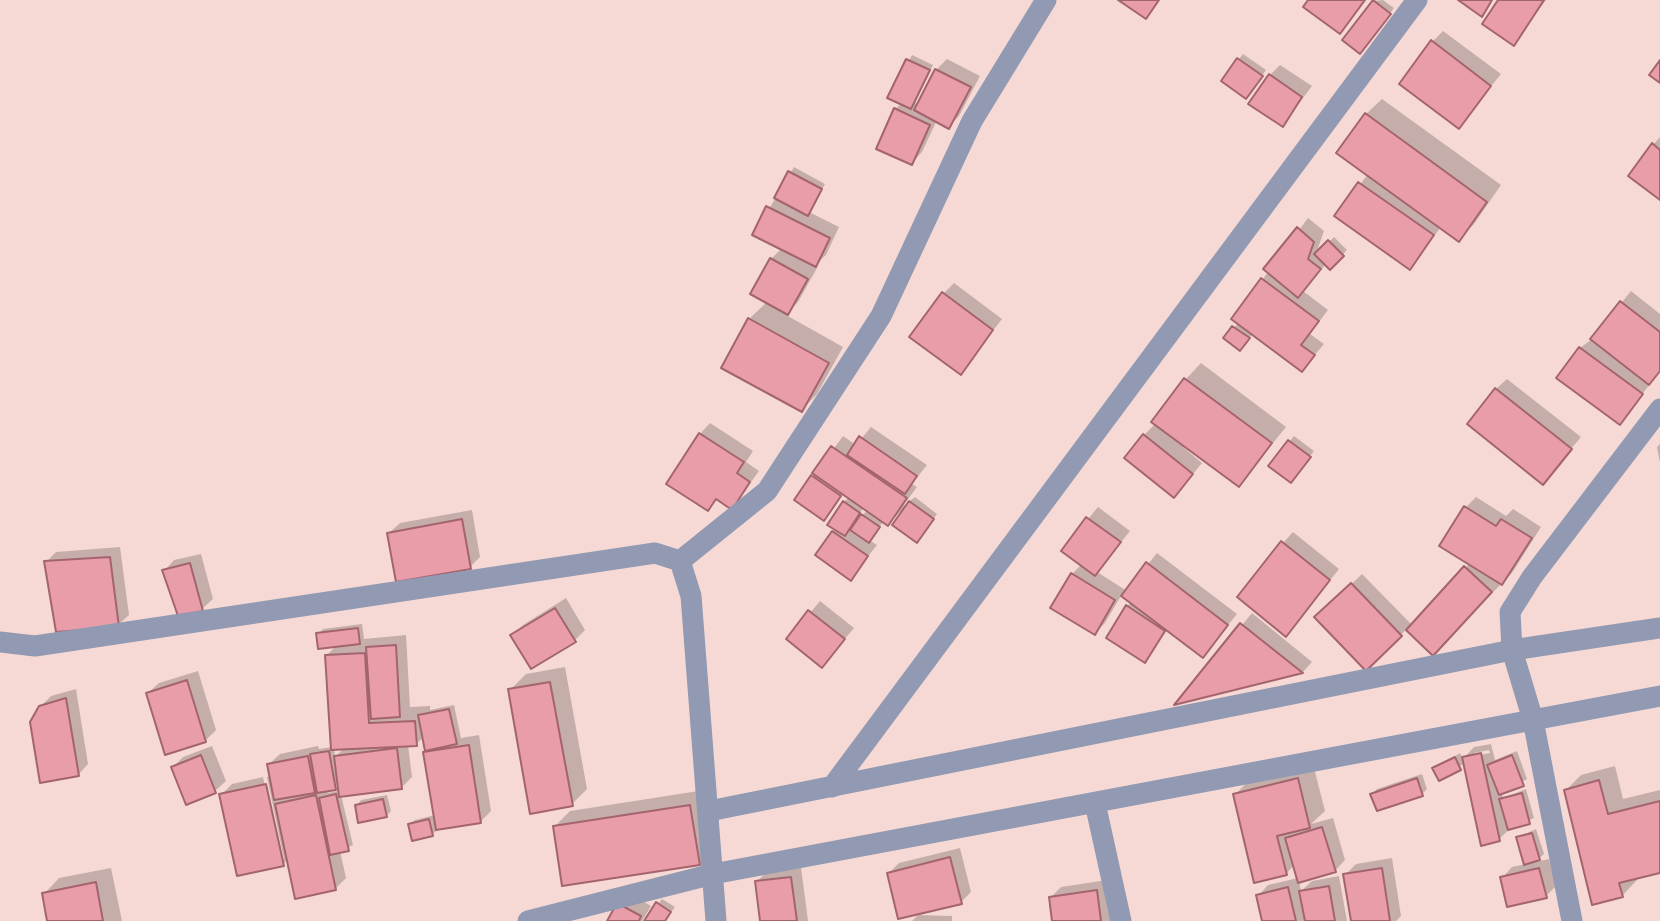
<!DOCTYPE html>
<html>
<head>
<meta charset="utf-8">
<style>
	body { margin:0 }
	canvas { display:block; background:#f6d9d4 }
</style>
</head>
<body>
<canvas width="1660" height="921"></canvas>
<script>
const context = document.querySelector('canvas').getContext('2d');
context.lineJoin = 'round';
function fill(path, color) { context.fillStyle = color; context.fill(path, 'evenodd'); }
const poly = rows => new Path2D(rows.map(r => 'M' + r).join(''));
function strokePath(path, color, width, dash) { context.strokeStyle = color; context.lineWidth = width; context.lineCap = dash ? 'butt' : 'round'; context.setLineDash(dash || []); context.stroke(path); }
const shadow = poly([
	[1383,0,1394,8,1364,47,1374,1],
	[1500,0,1546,0,1514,44],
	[1443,31,1501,74,1459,126,1432,42],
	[1243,54,1266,70,1251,92,1223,80],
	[912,55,933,65,915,103,918,104,936,70,947,59,980,76,959,116,949,126,937,120,922,152,912,163,895,109,902,103,889,97],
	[1280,65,1312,86,1283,125,1270,75],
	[1382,99,1501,185,1474,224,1459,239,1441,227,1410,267,1336,216,1368,174,1366,114],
	[1660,137,1660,197,1653,145],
	[794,167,825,184,809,212,839,227,826,255,814,266,817,268,798,302,786,315,843,347,817,394,802,410,749,319,767,302,771,259,782,248,754,234],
	[1308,218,1324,231,1318,248,1321,250,1334,237,1347,250,1330,268,1326,264,1303,291,1328,310,1310,334,1324,344,1302,370,1253,333,1245,344,1226,338,1239,322,1234,318],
	[954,283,1002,319,961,372,943,294],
	[1631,291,1660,314,1660,371,1620,423,1580,348,1592,339],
	[1201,363,1286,427,1239,485,1185,444,1183,447,1202,463,1184,485,1144,435,1156,423,1154,421,1186,379],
	[1507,379,1581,437,1543,482,1496,389],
	[710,423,753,451,746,462,759,471,732,508,718,498,707,509,700,434],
	[871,427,927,465,912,484,917,487,903,506,915,497,937,514,921,536,904,508,888,524,884,521,869,540,877,545,850,579,833,532,844,502,849,497,843,493,824,519,797,499,843,436,856,445],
	[864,507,868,510,858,519,857,518],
	[1294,436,1314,451,1295,476,1270,466],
	[1660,444,1660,463,1657,447],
	[1476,497,1506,516,1513,509,1541,527,1512,573,1433,653,1407,629,1366,668,1317,617,1362,574,1412,625,1470,563,1466,507],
	[1098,507,1130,531,1097,572,1127,591,1157,553,1237,614,1203,656,1168,629,1144,661,1127,606,1132,602,1122,594,1105,623,1095,633,1072,574,1082,564,1063,550],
	[472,510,480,557,470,567,389,533,400,523],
	[1293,532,1339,569,1286,635,1283,543],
	[120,547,129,615,118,625,46,562,56,552],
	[201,554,213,599,202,609,164,571,174,560],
	[566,598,585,630,575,640,532,667,512,635,523,625],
	[820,601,854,628,822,666,788,639],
	[1252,613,1312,662,1303,672,1178,702],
	[362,624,364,639,406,635,410,707,430,706,430,710,454,705,461,738,479,735,491,811,480,822,437,830,432,835,410,824,415,820,435,815,424,737,416,744,408,745,412,777,402,787,341,795,353,845,340,851,346,878,335,889,288,859,283,864,221,795,232,784,263,777,281,859,284,859,267,777,271,776,269,764,280,754,318,746,319,749,332,747,327,655,337,645,318,634,323,629],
	[334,748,344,748,335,757],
	[339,784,343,790,328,793,327,790],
	[565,667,587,789,572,804,510,690,526,674],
	[198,671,216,730,205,741,148,693,159,683],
	[76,689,88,764,78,775,40,707,51,696],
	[1491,744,1495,760,1517,751,1527,779,1502,793,1503,798,1526,789,1534,818,1510,829,1499,839,1465,763,1439,778,1435,768,1460,753,1463,759,1474,747],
	[1489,750,1490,753,1474,756,1474,753],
	[212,746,226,781,215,791,173,767,183,757],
	[1313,764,1325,811,1311,824,1333,818,1345,860,1335,871,1299,881,1301,891,1312,881,1339,876,1347,921,1264,921,1258,896,1268,885,1298,878,1294,865,1286,874,1235,795,1250,779],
	[1615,766,1623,799,1660,790,1660,871,1637,877,1637,880,1622,896,1566,790,1581,775],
	[1422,774,1427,789,1422,794,1372,794,1377,789],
	[705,790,714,848,699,864,555,826,570,811],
	[387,795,391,811,386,816,357,805,361,800],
	[1536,829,1544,854,1535,862,1549,859,1556,886,1546,896,1502,878,1512,867,1526,864,1518,837],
	[960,848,971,892,961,902,889,873,899,863],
	[1392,858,1401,916,1396,921,1353,921,1345,875,1356,864],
	[801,867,808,921,762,921,757,881,768,871],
	[111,868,122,921,49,921,44,894,59,878],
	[1107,880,1113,921,1054,921,1051,897,1061,887],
	[629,893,651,906,642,921,609,921],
	[662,899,675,907,665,921,646,921],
	[918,915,952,916,952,921,912,921]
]);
const building = poly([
	[1118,0,1159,0,1146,19,1118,0],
	[1308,0,1365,0,1340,34,1303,7,1308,0],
	[1373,0,1391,14,1360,54,1342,40,1373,0],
	[1458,0,1492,0,1482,17,1458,0],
	[1498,0,1544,0,1514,46,1482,24,1498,0],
	[1431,40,1491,86,1459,129,1399,84,1431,40],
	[1237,58,1263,76,1246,99,1221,81,1237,58],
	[906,59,930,70,911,109,887,98,906,59],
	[1660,60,1660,83,1649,75,1660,60],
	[935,69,971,87,949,129,914,110,935,69],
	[1269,74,1302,97,1283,127,1248,104,1269,74],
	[894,108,930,125,912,165,876,149,894,108],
	[1365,113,1487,202,1459,242,1336,153,1365,113],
	[1652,143,1660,150,1660,200,1628,176,1652,143],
	[788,171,822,189,808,216,774,198,788,171],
	[1358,182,1434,235,1410,270,1334,216,1358,182],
	[766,206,830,238,816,267,752,235,766,206],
	[1297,227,1314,242,1308,259,1321,269,1298,298,1263,269,1297,227],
	[1328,240,1344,256,1330,270,1314,254,1328,240],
	[770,258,808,279,788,315,750,294,770,258],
	[1261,278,1319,321,1301,345,1315,355,1302,372,1231,319,1261,278],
	[942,292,993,330,961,375,909,337,942,292],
	[1620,301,1660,332,1660,371,1649,385,1590,339,1620,301],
	[748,318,829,363,802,412,721,368,748,318],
	[1232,326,1250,338,1240,351,1223,338,1232,326],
	[1579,347,1643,394,1620,425,1556,378,1579,347],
	[1184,378,1272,443,1239,487,1151,422,1184,378],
	[1495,388,1572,449,1543,485,1467,424,1495,388],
	[699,433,744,462,737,473,750,482,732,510,716,499,708,511,666,484,699,433],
	[1143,434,1193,474,1174,498,1124,458,1143,434],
	[859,436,917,476,905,494,847,455,859,436],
	[1288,440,1311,457,1291,483,1268,466,1288,440],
	[831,446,907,498,888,526,812,473,831,446],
	[811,475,841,496,824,521,794,500,811,475],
	[843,501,860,513,845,536,827,525,843,501],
	[909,501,934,519,917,543,892,525,909,501],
	[1464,506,1496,526,1501,519,1532,538,1502,585,1439,546,1464,506],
	[861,514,880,527,869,543,850,530,861,514],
	[1086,517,1121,542,1095,576,1061,551,1086,517],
	[462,519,471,569,396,582,387,533,462,519],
	[832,531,868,556,851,581,815,555,832,531],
	[1281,541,1330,580,1286,637,1237,597,1281,541],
	[110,557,119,627,56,632,44,561,110,557],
	[1146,562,1228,625,1203,658,1121,596,1146,562],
	[190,563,203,611,178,616,162,570,190,563],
	[1464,566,1492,592,1433,656,1406,630,1464,566],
	[1071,573,1115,600,1095,635,1050,608,1071,573],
	[1351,583,1402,636,1366,671,1314,617,1351,583],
	[1126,605,1165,631,1145,663,1106,638,1126,605],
	[555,608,576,642,531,669,510,635,555,608],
	[808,610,845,639,822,668,786,639,808,610],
	[1240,623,1303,673,1174,705,1240,623],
	[358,628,360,644,318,649,316,633,358,628],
	[396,645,400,717,371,719,366,647,396,645],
	[365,653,369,723,415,721,417,746,331,750,325,655,365,653],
	[187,680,206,742,165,755,146,693,187,680],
	[550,682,573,806,530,814,508,689,550,682],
	[66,698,79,776,40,783,30,722,39,706,66,698],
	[449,709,457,744,425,751,418,715,449,709],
	[469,745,481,823,436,830,423,752,469,745],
	[397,748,402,789,339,797,334,756,397,748],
	[329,751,336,790,317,793,310,754,329,751],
	[1481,753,1500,841,1481,846,1462,757,1481,753],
	[201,755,216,793,186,805,171,767,201,755],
	[1512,755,1524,786,1499,795,1487,765,1512,755],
	[308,756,315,793,274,800,267,764,308,756],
	[1455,757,1461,770,1439,781,1432,768,1455,757],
	[1298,778,1310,828,1277,836,1287,875,1254,883,1233,794,1298,778],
	[1417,778,1423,796,1377,811,1370,794,1417,778],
	[1599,780,1608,814,1660,801,1660,873,1619,883,1623,897,1592,905,1564,790,1599,780],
	[266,784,284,866,237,876,219,794,266,784],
	[1522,793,1530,824,1508,830,1499,799,1522,793],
	[336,794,349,851,330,855,319,798,336,794],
	[316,795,336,890,295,899,275,804,316,795],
	[383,799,387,817,358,823,355,805,383,799],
	[690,805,700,865,562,886,553,826,690,805],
	[429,819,433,836,412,841,408,824,429,819],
	[1322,827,1336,872,1298,883,1285,838,1322,827],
	[1532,833,1540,860,1524,865,1516,837,1532,833],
	[950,857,962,904,898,919,887,873,950,857],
	[1382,868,1390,921,1351,921,1343,874,1382,868],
	[1539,868,1547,898,1507,907,1500,877,1539,868],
	[791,877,797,921,760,921,755,881,791,877],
	[96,882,103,921,47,921,42,893,96,882],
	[1329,886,1335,921,1305,921,1299,891,1329,886],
	[1288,887,1296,921,1262,921,1256,895,1288,887],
	[1097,890,1101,921,1052,921,1049,897,1097,890],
	[656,902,671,912,665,921,644,921,656,902],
	[617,903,641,916,639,921,607,921,617,903]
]);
const minor = poly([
	[680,561,767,491,881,316,972,121,1046,0],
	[680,561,691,596,716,921],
	[0,642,35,646,655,553,680,561],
	[832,787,1417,0],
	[1095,803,1121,921],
	[709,811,1512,650,1660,628],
	[528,921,713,874,1660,696],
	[1572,921,1533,720,1512,650,1510,612,1532,577,1660,409]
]);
fill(shadow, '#0003');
fill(building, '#e99da8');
strokePath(building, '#a4646e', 2);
strokePath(minor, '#919ab2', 21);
</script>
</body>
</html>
